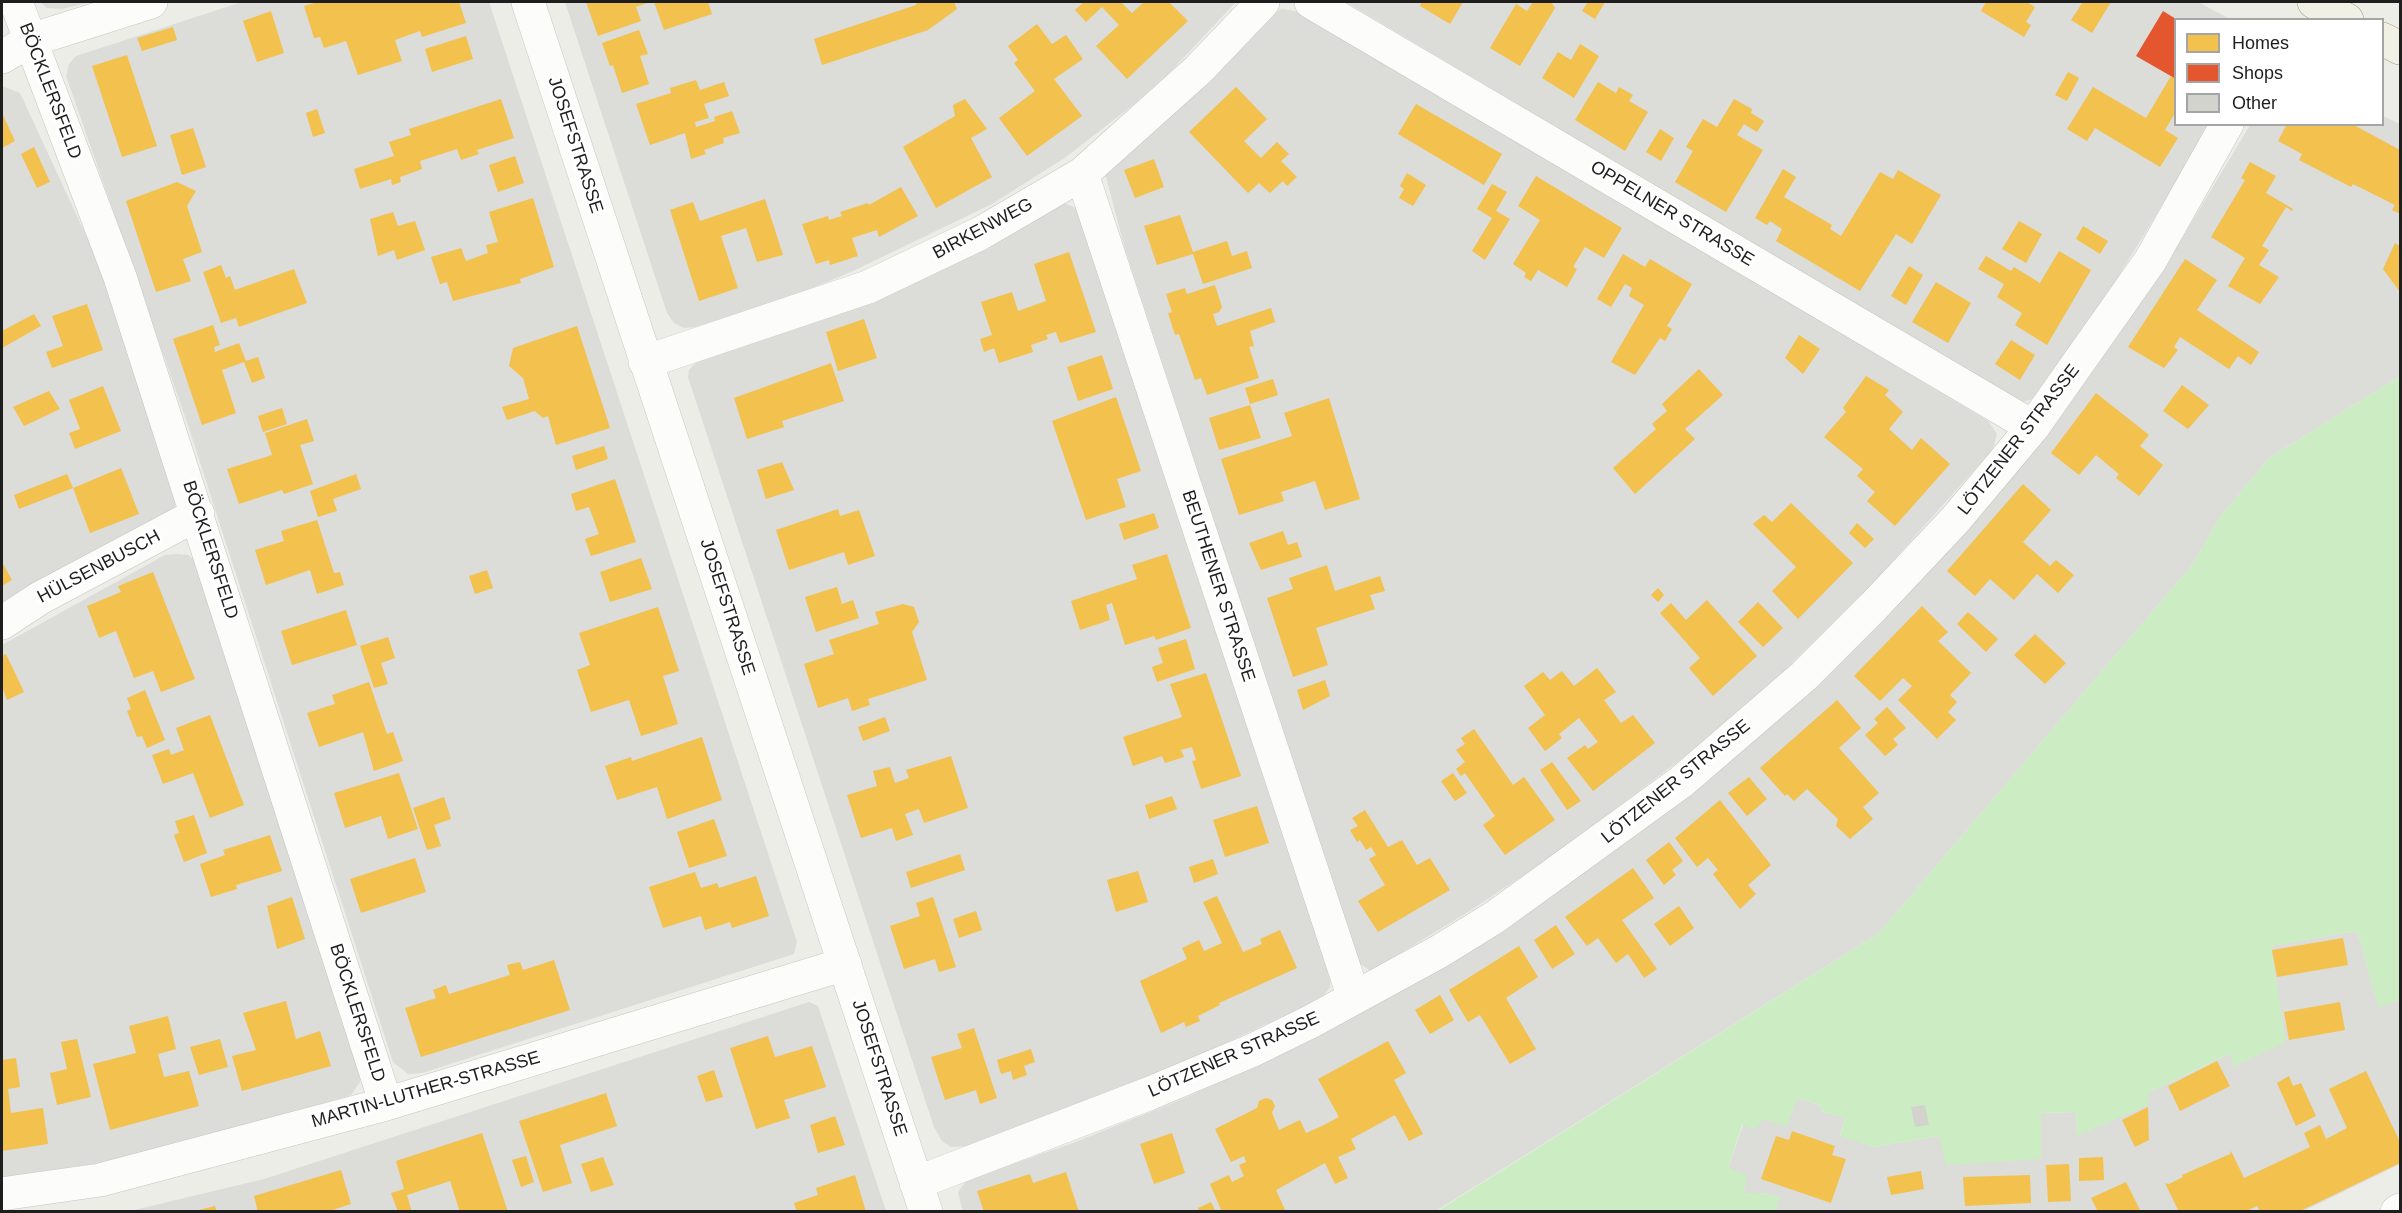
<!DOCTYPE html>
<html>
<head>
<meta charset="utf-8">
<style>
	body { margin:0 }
	#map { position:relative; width:2402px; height:1213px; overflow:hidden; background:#edede7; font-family:Arial,sans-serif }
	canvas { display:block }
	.frame { position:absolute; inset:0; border:3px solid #1e1e1e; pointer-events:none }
	.legend { position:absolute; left:2174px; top:18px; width:210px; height:108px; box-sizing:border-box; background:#fff; border:2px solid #a5a5a5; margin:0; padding:8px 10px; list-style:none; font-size:18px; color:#1e1e1e }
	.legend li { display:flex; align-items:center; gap:12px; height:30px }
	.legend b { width:30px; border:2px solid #a5a5a5 }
</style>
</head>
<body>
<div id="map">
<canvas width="2402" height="1213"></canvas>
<div class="frame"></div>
<ul class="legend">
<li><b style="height:16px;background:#f2c14e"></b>Homes</li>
<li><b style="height:16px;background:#e4572e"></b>Shops</li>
<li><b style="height:16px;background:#d3d3ce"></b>Other</li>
</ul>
</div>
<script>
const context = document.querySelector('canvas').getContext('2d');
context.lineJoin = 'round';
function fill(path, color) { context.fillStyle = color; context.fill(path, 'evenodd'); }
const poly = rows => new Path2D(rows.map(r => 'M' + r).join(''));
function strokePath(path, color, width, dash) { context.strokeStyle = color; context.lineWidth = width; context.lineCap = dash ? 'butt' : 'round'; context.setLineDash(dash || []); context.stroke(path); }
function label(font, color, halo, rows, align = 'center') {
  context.font = font + ' Arial,sans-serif'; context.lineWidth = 6; context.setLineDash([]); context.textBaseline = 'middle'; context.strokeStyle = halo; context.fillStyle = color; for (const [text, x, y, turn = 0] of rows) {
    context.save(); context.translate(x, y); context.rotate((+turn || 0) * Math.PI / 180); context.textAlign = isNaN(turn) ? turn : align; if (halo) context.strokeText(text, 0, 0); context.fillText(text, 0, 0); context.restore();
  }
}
const residential = poly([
	[40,2,90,2,62,9,47,8],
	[242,2,489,2,797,942,794,954,422,1073,408,1074,393,1062,189,428,66,76,69,64,76,56],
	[565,2,1236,2,1172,70,1134,104,1066,157,992,204,853,271,798,294,696,327,684,328,674,323,667,313],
	[1346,2,2198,2,2230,19,2176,20,2176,124,2211,125,2112,287,2038,393,2032,399,2022,402,1876,317],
	[1282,9,1302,12,1988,421,1997,434,1993,449,1874,582,1786,669,1685,756,1557,853,1468,912,1371,971,1360,964,1328,870,1125,249,1105,173,1270,14],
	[2,86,20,93,108,283,176,502,173,511,2,608],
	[2383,116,2400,124,2400,376,2269,458,2219,518,2193,564,1879,933,1436,1211,963,1212,958,1192,967,1180,1073,1143,1185,1098,1282,1053,1478,944,1572,881,1658,818,2049,430,2110,347,2181,240,2250,125,2382,124],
	[1064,203,1076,208,1080,212,1331,979,1330,987,1322,998,1155,1076,967,1146,951,1147,942,1141,934,1127,688,377,689,370,699,359],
	[176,554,188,555,197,562,361,1075,360,1082,351,1095,237,1131,93,1164,2,1177,2,645,165,555],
	[2357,931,2379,1007,2400,1000,2400,1164,2304,1211,1775,1211,1780,1197,1763,1193,1744,1193,1728,1168,1743,1125,1764,1119,1798,1098,1822,1106,1821,1111,1845,1118,1840,1135,1873,1147,1939,1136,2041,1158,2040,1113,2076,1112,2077,1135,2148,1093,2231,1053,2234,1066,2270,946],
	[809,1002,818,1006,886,1211,126,1212,264,1179]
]);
const grass = poly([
	[2400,376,2400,1000,2379,1008,2357,931,2271,946,2286,1042,2233,1067,2231,1053,2148,1093,2148,1105,2077,1136,2076,1112,2041,1113,2041,1159,1946,1165,1939,1136,1873,1147,1840,1136,1845,1118,1821,1111,1822,1106,1798,1098,1786,1127,1764,1119,1755,1129,1742,1125,1728,1168,1747,1175,1744,1193,1763,1193,1781,1197,1775,1211,1436,1212,1879,933,2193,564,2219,518,2269,458]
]);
const homes = poly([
	[318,2,459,2,466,23,422,37,420,31,395,40,402,61,358,75,346,41,324,48,320,37,314,38,304,6],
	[586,2,650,2,636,7,641,21,598,36],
	[654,2,708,2,712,14,664,30],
	[917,2,954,2,957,9,928,30,822,65,814,39,916,5],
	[1084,2,1121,2,1132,13,1144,2,1169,2,1188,21,1127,79,1096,46,1119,25,1102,7,1086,22,1075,10],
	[1422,2,1463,2,1450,24,1420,6],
	[1533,2,1551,2,1555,8,1520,66,1490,48,1516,4,1527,11],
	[1588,2,1605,2,1595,19,1582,11],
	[1986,2,2026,2,2035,7,2026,22,2031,25,2024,37,1981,11],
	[2083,2,2111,2,2092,33,2071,20],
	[271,11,284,53,257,62,243,21],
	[1037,24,1052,44,1066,35,1083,59,1054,79,1082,116,1027,156,999,118,1035,91,1014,63,1018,60,1008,46],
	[173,27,177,40,142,51,137,38],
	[639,30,648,54,640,56,649,84,622,93,613,65,610,66,602,43],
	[466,36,473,59,432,72,425,49],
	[1580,44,1599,56,1574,98,1542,78,1558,52,1571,60],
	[127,55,157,146,122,157,92,66],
	[2068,72,2079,78,2067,101,2055,95],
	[2171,76,2175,79,2175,113,2165,130,2178,138,2160,167,2095,128,2087,141,2067,129,2093,87,2146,118],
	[696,80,700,90,724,82,729,96,704,104,709,118,695,122,696,127,715,121,714,117,732,111,740,133,723,138,724,143,704,150,706,154,691,159,685,133,650,145,636,104,671,93,670,88],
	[1598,82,1616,93,1619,87,1633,95,1629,101,1648,112,1625,151,1575,120],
	[1236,87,1267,119,1244,141,1261,158,1277,142,1289,154,1281,161,1297,177,1287,186,1283,181,1270,193,1259,183,1248,193,1189,132],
	[501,99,514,138,477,150,479,154,461,160,457,149,420,161,422,169,400,177,401,182,392,185,391,179,360,189,354,169,394,156,389,142,411,135,409,129],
	[965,99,987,129,971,138,992,177,936,208,903,147,955,116,953,105],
	[1734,99,1752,109,1751,113,1764,121,1757,132,1744,124,1737,135,1763,150,1726,212,1675,182,1693,151,1686,147,1703,119,1717,127],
	[1416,104,1502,154,1484,185,1398,134],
	[317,109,325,133,313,137,306,113],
	[2,113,15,141,2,148],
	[2287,124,2352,124,2400,150,2400,214,2392,210,2395,205,2353,184,2351,187,2299,160,2302,154,2278,141],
	[193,128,206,167,182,175,170,135],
	[1660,129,1674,138,1661,161,1646,152],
	[34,147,50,182,37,188,21,154],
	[515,156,524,183,498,192,489,165],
	[1154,159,1164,187,1135,198,1124,170],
	[2250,162,2276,176,2266,193,2293,209,2292,211,2286,207,2262,246,2269,250,2259,265,2279,277,2260,304,2228,286,2245,258,2211,237,2245,180,2241,178],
	[1783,169,1796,177,1784,197,1832,225,1830,229,1841,236,1880,172,1893,179,1898,170,1941,195,1912,244,1896,234,1860,291,1776,241,1782,229,1770,221,1767,225,1755,218],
	[1407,173,1426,185,1413,206,1399,198,1404,189,1400,186],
	[1536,176,1622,228,1604,258,1585,247,1573,267,1577,269,1567,287,1538,270,1531,281,1524,277,1526,273,1513,264,1540,220,1518,206],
	[177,182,196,191,187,206,202,252,183,259,191,281,156,292,126,201],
	[1492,184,1507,192,1496,211,1510,219,1485,260,1472,251,1492,218,1477,209],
	[901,187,918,216,879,237,877,230,852,238,858,256,830,265,829,260,816,264,802,224,828,216,829,220,842,216,840,212,868,203,869,205],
	[533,198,554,267,520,279,521,283,453,301,447,282,440,284,431,257,461,248,466,261,488,253,486,245,498,242,489,212],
	[765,199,783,255,757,262,746,228,721,236,738,288,699,301,670,210,693,202,700,221],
	[393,212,398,226,415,221,425,250,397,260,394,250,378,256,370,219],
	[1180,215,1193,252,1227,241,1232,256,1247,251,1252,268,1203,284,1193,254,1157,265,1144,226],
	[2019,221,2042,234,2026,263,2002,249],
	[2083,226,2108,241,2100,254,2076,239],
	[2395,243,2400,246,2400,292,2383,269],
	[2059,251,2091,270,2047,345,2015,325,2022,313,1997,297,2004,284,1978,269,1986,256,2011,271,2014,267,2040,283],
	[1069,252,1096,332,1060,343,1056,332,1046,335,1048,339,1031,345,1033,352,999,363,994,348,984,352,980,339,992,335,981,302,1012,292,1018,311,1046,301,1034,264],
	[1623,254,1645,267,1650,259,1692,284,1667,326,1672,329,1665,341,1660,338,1635,375,1611,362,1644,305,1629,296,1632,288,1625,284,1611,307,1597,299],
	[2185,259,2217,280,2197,310,2259,352,2251,365,2238,356,2229,369,2180,337,2174,347,2178,350,2164,368,2128,347],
	[221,265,226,278,230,276,235,290,294,269,307,303,239,327,236,318,221,323,203,272],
	[1909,266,1923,275,1906,305,1891,296],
	[1936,282,1971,303,1948,343,1912,322],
	[1215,285,1222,307,1219,312,1213,314,1217,326,1271,308,1275,322,1250,331,1254,346,1249,347,1259,378,1207,395,1201,378,1195,380,1179,334,1175,335,1168,313,1172,312,1166,294,1185,288,1187,294],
	[87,304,103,350,52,368,46,352,63,346,52,316],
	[34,314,41,326,2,348,2,331],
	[864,319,877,358,838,371,826,332],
	[213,325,220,345,214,347,215,352,239,343,246,361,258,357,265,378,252,383,244,362,222,370,236,413,202,425,173,339],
	[577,326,610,428,556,445,548,416,543,418,535,411,507,420,502,407,529,399,523,378,509,366,513,348],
	[1799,335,1820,349,1803,374,1785,358],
	[2011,340,2035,355,2020,380,1995,364],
	[1102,355,1113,389,1078,401,1067,367],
	[831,363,844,401,782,421,784,427,747,439,734,398],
	[1699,369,1723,395,1685,429,1695,439,1635,494,1613,468,1656,429,1652,424,1667,411,1662,404],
	[1866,376,1889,390,1885,395,1903,412,1889,429,1912,450,1921,438,1950,464,1895,526,1867,501,1875,492,1857,476,1863,469,1824,437,1846,412,1843,408],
	[1273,379,1278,395,1250,404,1245,388],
	[2182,385,2209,405,2188,429,2163,411],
	[103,386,121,431,75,449,69,433,80,429,69,400],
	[49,391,60,409,24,426,13,407],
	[2096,393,2149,435,2140,446,2163,465,2139,496,2116,478,2119,474,2096,455,2079,475,2051,453],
	[1116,397,1141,471,1117,479,1126,507,1086,520,1052,421],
	[1329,398,1360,499,1325,510,1315,481,1281,492,1284,501,1239,515,1221,459,1292,436,1284,413],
	[1250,405,1261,438,1219,450,1209,418],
	[282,408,287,424,263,432,258,416],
	[307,419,314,441,300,445,313,484,284,494,282,490,239,504,227,469,272,455,265,433],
	[604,446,608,459,576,470,572,456],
	[782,462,794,490,766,499,757,470],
	[121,468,139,514,90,533,73,488],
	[67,474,73,488,19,509,14,495],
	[356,474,361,489,333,499,337,511,318,517,310,491],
	[615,479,636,542,591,556,585,539,599,534,589,507,576,511,571,494],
	[2023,484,2051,510,2023,542,2050,566,2056,560,2074,575,2058,593,2037,574,2014,600,1990,579,1975,596,1947,571],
	[1791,503,1853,563,1798,619,1772,591,1796,567,1753,524,1764,515,1772,522],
	[838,509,840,516,859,510,875,556,848,565,844,552,789,570,776,530],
	[1154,513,1159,528,1124,540,1119,524],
	[317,520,334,573,340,572,344,585,317,594,310,570,266,585,255,550,284,541,281,531],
	[1857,523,1874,539,1865,548,1849,533],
	[1283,531,1288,545,1297,542,1302,557,1261,570,1249,543],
	[1167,554,1191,628,1156,640,1154,636,1125,645,1112,603,1106,605,1110,620,1080,630,1071,601,1137,579,1132,565],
	[641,558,652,589,610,602,600,572],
	[2,562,12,580,2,586],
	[1327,565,1335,591,1380,576,1385,591,1370,595,1375,609,1316,628,1328,665,1293,677,1267,598,1293,589,1289,578],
	[487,570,493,588,475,594,469,576],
	[153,572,195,679,161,692,153,671,134,678,116,631,99,638,87,606,121,592,118,586],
	[837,587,842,604,853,600,859,618,816,632,805,597],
	[1658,588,1664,595,1658,602,1651,595],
	[1707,600,1757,656,1713,696,1689,668,1700,658,1660,613,1671,603,1686,620],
	[1758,602,1783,628,1763,647,1738,622],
	[903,604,914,607,919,622,912,632,927,680,868,699,870,705,852,711,848,698,818,708,804,664,834,654,829,640,879,624,875,612],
	[1922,606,1948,632,1938,641,1971,673,1950,695,1957,702,1948,712,1956,720,1937,739,1898,700,1912,686,1903,678,1880,701,1854,676],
	[658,607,679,671,663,676,678,724,641,736,629,700,591,712,577,670,590,665,579,633],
	[346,610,357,645,292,665,281,631],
	[1968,612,1998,639,1986,652,1957,624],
	[2035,634,2066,663,2045,684,2014,655],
	[388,637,395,658,381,663,388,684,374,688,360,646],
	[1186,639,1195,669,1157,682,1152,667,1163,663,1158,648],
	[6,654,24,692,7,700,2,687,2,656],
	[1597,668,1616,692,1604,700,1621,723,1633,715,1655,743,1593,791,1567,758,1585,745,1588,749,1598,742,1579,718,1559,734,1562,738,1545,751,1528,728,1545,715,1524,686,1543,672,1550,680,1562,671,1574,686],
	[1206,673,1241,776,1201,789,1192,761,1196,760,1192,747,1181,750,1184,757,1165,763,1162,756,1133,766,1123,737,1182,717,1170,684],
	[1325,680,1330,696,1303,710,1297,690],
	[369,682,387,734,393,732,403,761,374,771,363,732,319,747,307,713,335,704,332,695],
	[145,690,165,740,147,748,142,736,137,737,127,711,131,709,127,698],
	[1837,700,1861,728,1839,748,1879,793,1863,807,1873,819,1850,839,1836,826,1838,819,1807,789,1794,801,1787,794,1785,796,1760,768],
	[1887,707,1906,728,1893,739,1898,745,1885,756,1865,735,1878,723,1874,719],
	[210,715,244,805,210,818,193,773,163,784,152,755,169,749,171,755,184,750,176,728],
	[885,717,890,731,863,741,858,727],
	[1474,729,1513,785,1524,777,1555,820,1505,855,1483,825,1495,816,1465,773,1461,776,1456,769,1465,762,1456,750,1465,744,1461,738],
	[702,737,722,800,667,819,657,787,617,800,605,766,631,757,632,761],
	[951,756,968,808,924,823,919,809,905,814,913,835,896,841,892,828,861,838,847,795,877,786,873,771,890,767,895,783,909,778,906,770],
	[1552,762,1581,801,1567,810,1540,770],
	[399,773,418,829,388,839,381,816,345,828,334,793],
	[1453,773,1467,793,1455,801,1441,781],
	[1749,777,1767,799,1747,816,1728,793],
	[1172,796,1177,809,1149,819,1145,805],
	[444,797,451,819,434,825,441,846,427,850,413,808],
	[1720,800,1771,865,1748,885,1756,894,1740,909,1713,874,1718,870,1708,858,1697,867,1675,838],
	[1257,806,1269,843,1225,857,1213,820],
	[1365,810,1388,847,1402,840,1417,865,1430,858,1450,890,1378,932,1358,901,1385,885,1369,859,1376,855,1371,847,1366,850,1360,840,1357,842,1350,830,1358,826,1352,818],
	[194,815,207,853,184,862,174,835,179,833,175,821],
	[714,819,727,856,689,868,677,832],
	[270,835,282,871,236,885,237,889,211,897,200,864,225,855,223,850],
	[1669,842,1683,861,1672,870,1676,875,1664,885,1646,860],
	[960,854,965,870,911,888,906,872],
	[415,858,426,892,361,913,350,879],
	[1213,859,1218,874,1194,883,1189,867],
	[1633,868,1654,898,1622,920,1657,969,1644,978,1628,954,1616,963,1598,938,1587,946,1565,917],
	[1138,871,1148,902,1116,912,1107,880],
	[695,872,701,888,717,883,719,888,756,876,769,916,732,928,730,922,705,930,701,916,663,928,649,887],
	[1217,896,1243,952,1262,944,1260,939,1280,930,1297,968,1219,1003,1220,1005,1198,1016,1200,1021,1186,1027,1184,1022,1161,1033,1140,981,1187,959,1182,948,1199,940,1204,951,1222,943,1203,902],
	[292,897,305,939,277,949,267,906],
	[933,897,956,967,939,972,935,959,904,969,890,926,920,916,916,903],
	[1679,906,1694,928,1670,946,1654,924],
	[976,911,982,930,959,938,953,919],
	[1556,925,1575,954,1552,969,1534,940],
	[2343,938,2348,965,2277,977,2272,950],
	[1519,946,1538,977,1506,998,1536,1049,1510,1064,1480,1015,1468,1022,1449,990],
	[554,960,570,1010,421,1057,405,1008,436,998,433,990,446,985,449,994,510,975,507,965,520,962,523,970],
	[1440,995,1454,1020,1430,1034,1415,1010],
	[286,1001,296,1039,320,1031,331,1066,242,1091,232,1056,256,1050,243,1013],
	[2340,1002,2345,1030,2289,1040,2284,1012],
	[168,1016,176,1049,158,1054,164,1077,189,1071,199,1106,110,1130,93,1064,136,1053,129,1026],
	[974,1028,997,1098,980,1104,976,1090,945,1100,931,1057,962,1048,957,1034],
	[768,1036,775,1057,812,1046,826,1087,784,1100,790,1118,756,1129,730,1048],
	[77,1039,91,1097,57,1105,50,1073,67,1069,61,1042],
	[220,1039,228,1067,199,1075,190,1047],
	[1388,1041,1406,1073,1394,1080,1423,1134,1409,1141,1395,1115,1351,1139,1356,1149,1338,1157,1348,1178,1335,1184,1325,1163,1276,1190,1286,1212,1222,1212,1210,1184,1229,1175,1232,1182,1244,1176,1239,1165,1246,1162,1244,1156,1231,1162,1215,1129,1257,1108,1259,1101,1266,1098,1272,1100,1275,1106,1272,1113,1279,1130,1300,1120,1306,1133,1322,1126,1339,1117,1318,1079],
	[1031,1049,1035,1062,1024,1066,1027,1075,1013,1080,1011,1071,1001,1074,997,1060],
	[16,1058,20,1087,8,1089,11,1113,43,1108,48,1144,2,1151,2,1060],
	[2217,1061,2230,1086,2180,1111,2168,1086],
	[714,1070,723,1097,706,1102,697,1076],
	[2366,1071,2400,1142,2400,1163,2298,1212,2260,1212,2257,1206,2245,1212,2179,1212,2165,1183,2169,1184,2183,1177,2182,1175,2230,1154,2231,1151,2244,1178,2310,1147,2304,1133,2320,1125,2326,1139,2347,1128,2329,1089],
	[2289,1076,2293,1086,2301,1083,2316,1116,2296,1126,2277,1083],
	[606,1093,617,1126,560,1145,572,1183,543,1192,519,1121],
	[2148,1107,2149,1140,2135,1147,2122,1120],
	[835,1116,845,1145,818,1153,810,1125],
	[1792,1131,1835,1146,1832,1155,1846,1159,1831,1203,1761,1179,1776,1136,1789,1140],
	[482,1133,508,1212,460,1212,450,1181,407,1195,412,1212,398,1212,391,1193,404,1189,396,1161],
	[1172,1133,1185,1173,1154,1184,1140,1144],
	[526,1156,534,1182,521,1187,512,1160],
	[603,1157,614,1185,591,1192,581,1164],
	[2103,1157,2104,1180,2079,1181,2079,1158],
	[2069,1164,2071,1201,2048,1202,2046,1165],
	[341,1170,351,1204,326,1212,258,1212,254,1196],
	[1921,1171,1924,1189,1891,1195,1887,1177],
	[1066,1172,1079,1212,984,1212,977,1191,1030,1174,1033,1183],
	[855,1175,866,1212,797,1212,794,1203,818,1195,816,1188],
	[2030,1175,2031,1203,1965,1206,1963,1177],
	[2126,1182,2141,1212,2098,1212,2091,1198],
	[1211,1202,1216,1212,1199,1212,1198,1208],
	[215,1206,217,1212,195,1212,195,1211]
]);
const shops = poly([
	[2163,11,2176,19,2176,79,2136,56]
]);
const building = poly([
	[1925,1105,1929,1125,1915,1127,1911,1107]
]);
const minor = poly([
	[16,2,120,277,386,1104],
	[528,2,926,1212],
	[1311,2,2033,427],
	[2,57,31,40,151,2],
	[1082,174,1354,998],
	[645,362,868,287,981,233,1082,174,1198,70,1263,2],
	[2,623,40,598,198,514],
	[916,1183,1148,1094,1253,1050,1310,1022,1440,951,1495,917,1681,782,1804,676,1874,606,1955,520,2033,427,2150,261,2227,124],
	[2,1194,100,1180,386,1104,845,964],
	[2397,1212,2400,1210]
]);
const major = poly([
	[2314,2,2347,20],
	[2382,39,2400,48]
]);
const streetNames = [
	["BÖCKLERSFELD",50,91,69],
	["JOSEFSTRASSE",575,145,72],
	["OPPELNER STRASSE",1672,214,31],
	["BIRKENWEG",983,229,-28],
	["LÖTZENER STRASSE",2019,440,-52],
	["BÖCKLERSFELD",210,550,72],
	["HÜLSENBUSCH",99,567,-28],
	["BEUTHENER STRASSE",1218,586,72],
	["JOSEFSTRASSE",727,607,72],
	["LÖTZENER STRASSE",1676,782,-39],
	["BÖCKLERSFELD",357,1013,72],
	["LÖTZENER STRASSE",1234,1055,-24],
	["JOSEFSTRASSE",879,1068,72],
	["MARTIN-LUTHER-STRASSE",426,1090,-16]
];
fill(residential, '#dcdcd8');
fill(grass, '#ccedc4');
fill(homes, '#f2c14e');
fill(shops, '#e4572e');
fill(building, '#d3d3ce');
strokePath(minor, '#c5c5c3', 34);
strokePath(major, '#a3a383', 34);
strokePath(minor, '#fcfcfb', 33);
strokePath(major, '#f1f0e4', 33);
label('18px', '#1e1e1e', '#fff', streetNames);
</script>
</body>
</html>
